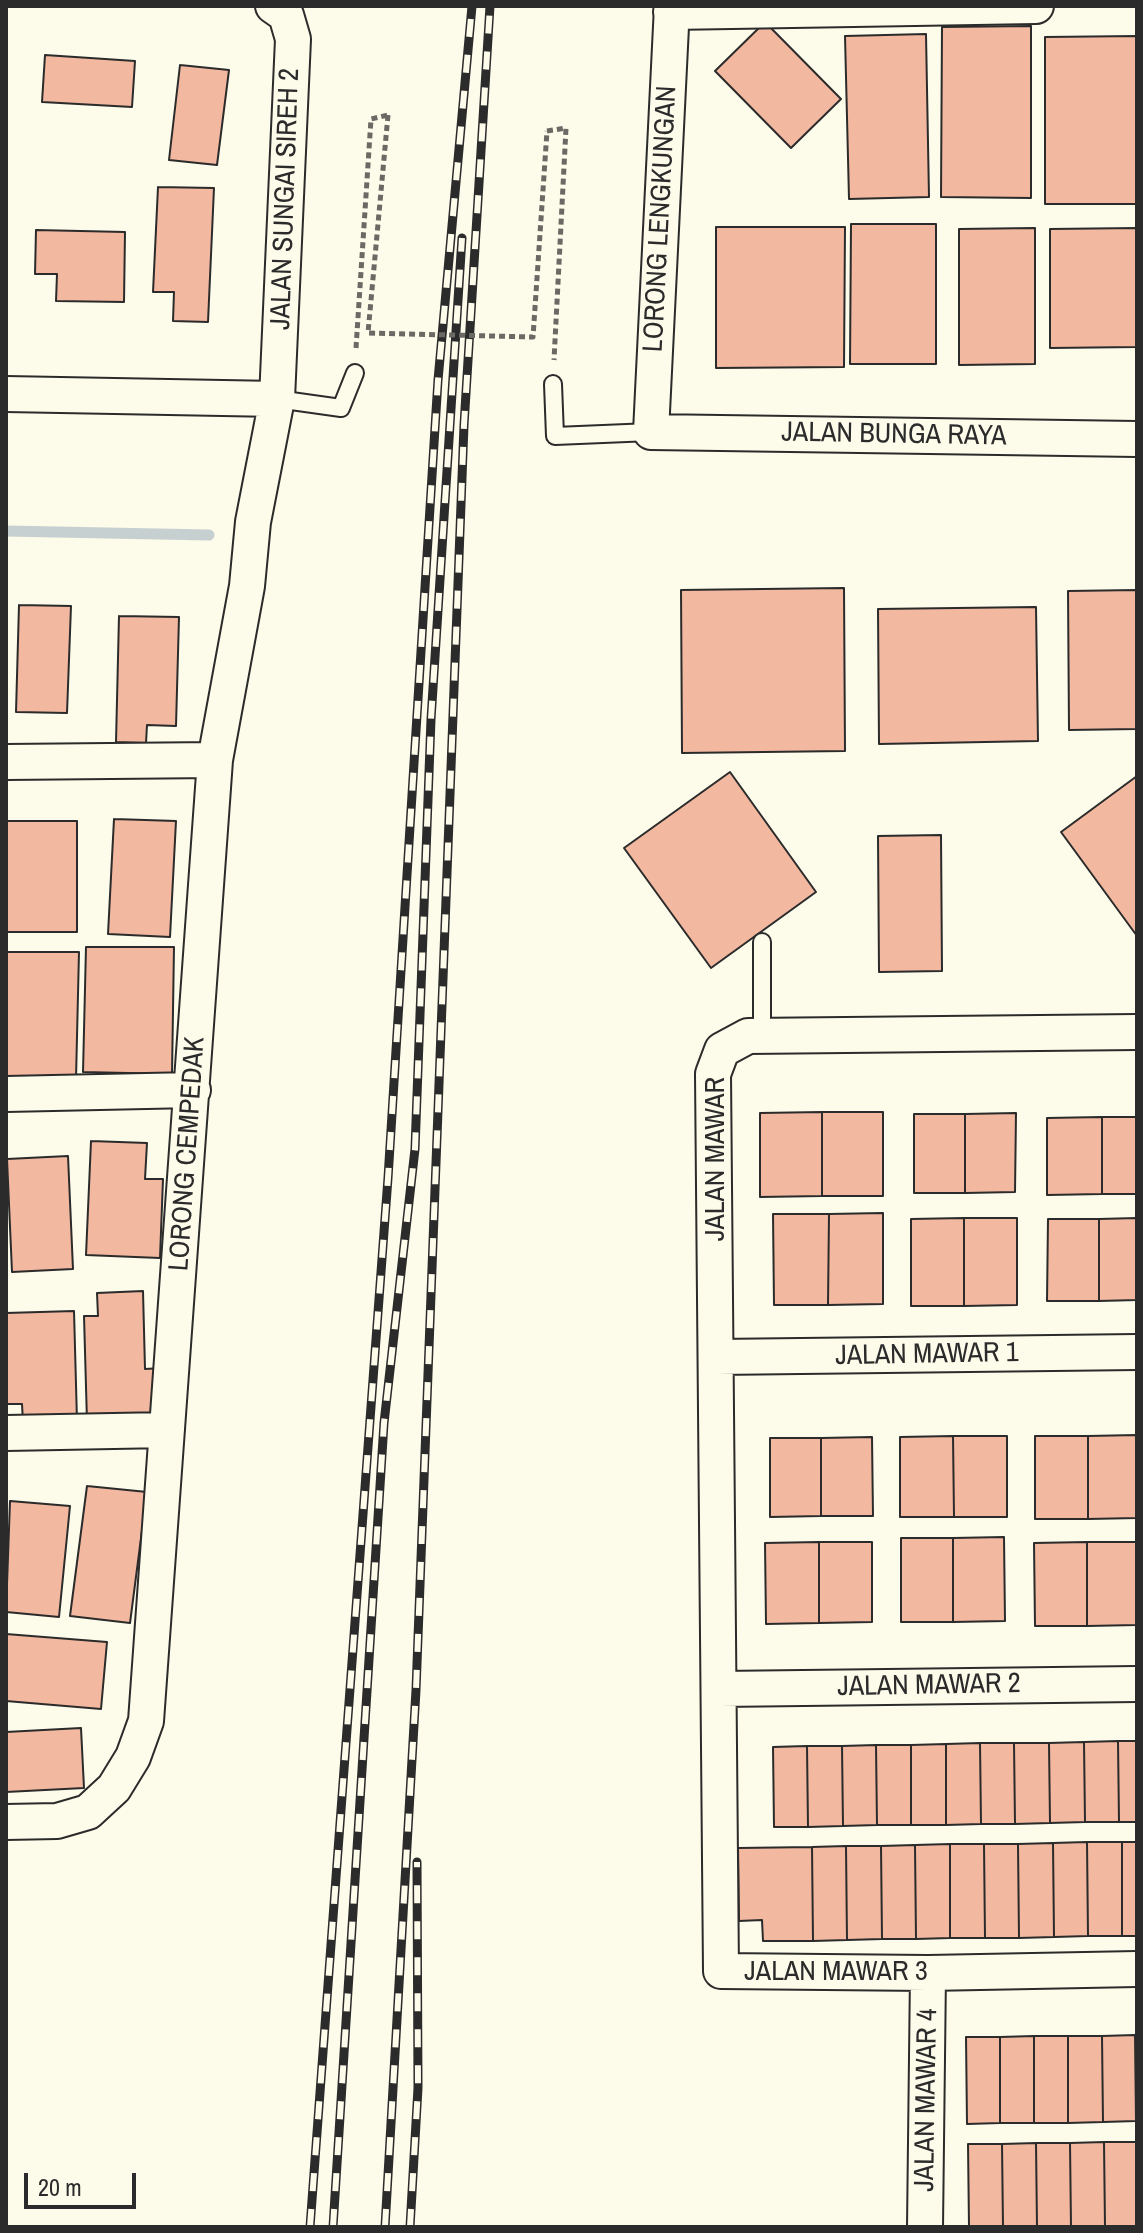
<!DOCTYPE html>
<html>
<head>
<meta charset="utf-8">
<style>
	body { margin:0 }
	#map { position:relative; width:1143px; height:2233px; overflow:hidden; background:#fdfbea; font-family:"Archivo Narrow",sans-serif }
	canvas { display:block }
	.frame { position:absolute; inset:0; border:8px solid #2b2b2b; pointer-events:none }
	.scale { position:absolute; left:24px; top:2173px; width:112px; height:36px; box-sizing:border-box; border:4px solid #2b2b2b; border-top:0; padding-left:10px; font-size:24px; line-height:28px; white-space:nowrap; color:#2b2b2b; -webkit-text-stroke:6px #fdfbea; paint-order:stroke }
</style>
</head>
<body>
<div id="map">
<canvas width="1143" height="2233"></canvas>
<div class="frame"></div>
<div class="scale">20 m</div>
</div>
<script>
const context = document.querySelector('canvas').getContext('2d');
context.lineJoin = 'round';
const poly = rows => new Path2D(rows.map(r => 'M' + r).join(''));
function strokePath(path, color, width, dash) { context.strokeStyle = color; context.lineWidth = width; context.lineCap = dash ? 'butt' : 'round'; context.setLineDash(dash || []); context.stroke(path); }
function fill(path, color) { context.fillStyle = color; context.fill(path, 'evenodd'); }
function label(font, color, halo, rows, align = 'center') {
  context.font = font + ' "Archivo Narrow",sans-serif'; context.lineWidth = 6; context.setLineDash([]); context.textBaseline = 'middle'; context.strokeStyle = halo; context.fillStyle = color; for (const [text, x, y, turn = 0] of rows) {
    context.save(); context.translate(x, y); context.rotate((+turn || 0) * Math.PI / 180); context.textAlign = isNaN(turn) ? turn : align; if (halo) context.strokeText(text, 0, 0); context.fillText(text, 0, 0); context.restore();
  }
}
const stream = poly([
	[6,531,209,535]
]);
const building = poly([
	[765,22,841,99,791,148,715,71,765,22],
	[1031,26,1031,198,941,197,942,27,1031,26],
	[926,34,929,197,849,199,845,36,926,34],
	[1137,36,1137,204,1045,204,1045,37,1137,36],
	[45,55,135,61,132,107,42,102,45,55],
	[180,65,229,70,217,165,169,160,180,65],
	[158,187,214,188,208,322,173,321,174,292,153,292,158,187],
	[851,224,936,224,936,364,850,364,851,224],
	[716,227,845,227,844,367,716,368,716,227],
	[1035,228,1035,364,959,365,959,229,1035,228],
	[1137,228,1137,347,1050,348,1050,229,1137,228],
	[36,230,125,232,124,302,56,301,57,274,35,274,36,230],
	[844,588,845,751,682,753,681,590,844,588],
	[1137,590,1137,729,1069,730,1068,591,1137,590],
	[19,605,71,606,67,713,16,712,19,605],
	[1036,607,1038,741,879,744,878,609,1036,607],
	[119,616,179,617,176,726,147,725,146,743,116,742,119,616],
	[730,772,816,892,711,968,624,848,730,772],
	[1137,776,1137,936,1061,832,1137,776],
	[114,819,176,821,170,937,108,934,114,819],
	[6,821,77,821,77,932,6,932,6,821],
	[941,835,942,971,879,972,878,836,941,835],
	[86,947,174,947,172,1074,83,1072,86,947],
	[6,952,79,952,76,1079,6,1078,6,952],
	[822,1112,822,1196,760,1197,760,1113,822,1112],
	[822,1112,883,1112,883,1196,822,1196,822,1112],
	[1016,1113,1015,1192,965,1193,965,1114,1016,1113],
	[914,1114,965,1114,965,1193,914,1193,914,1114],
	[1102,1117,1102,1194,1047,1195,1047,1118,1102,1117],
	[1102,1117,1137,1117,1137,1194,1102,1194,1102,1117],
	[91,1141,147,1143,145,1179,163,1179,160,1258,86,1255,91,1141],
	[68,1156,73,1269,12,1272,7,1159,68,1156],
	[883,1213,883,1304,828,1305,829,1214,883,1213],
	[773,1214,829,1214,828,1305,774,1305,773,1214],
	[964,1218,964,1306,911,1306,911,1219,964,1218],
	[964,1218,1017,1218,1017,1305,964,1306,964,1218],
	[1137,1218,1137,1300,1099,1301,1099,1219,1137,1218],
	[1048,1219,1099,1219,1099,1301,1047,1301,1048,1219],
	[143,1291,145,1369,162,1368,163,1419,87,1422,84,1316,98,1316,97,1293,143,1291],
	[74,1311,77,1421,23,1423,22,1404,6,1404,6,1313,74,1311],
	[1137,1435,1137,1518,1088,1519,1088,1436,1137,1435],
	[953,1436,1007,1436,1007,1517,954,1517,953,1436],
	[953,1436,954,1517,900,1517,900,1437,953,1436],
	[1035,1436,1088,1436,1088,1519,1035,1519,1035,1436],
	[872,1437,873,1516,821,1516,821,1438,872,1437],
	[770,1438,821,1438,821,1516,770,1517,770,1438],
	[87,1486,147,1492,130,1623,70,1616,87,1486],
	[10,1501,70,1506,59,1617,6,1612,10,1501],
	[1004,1537,1005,1621,953,1622,953,1538,1004,1537],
	[901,1538,953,1538,953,1622,901,1622,901,1538],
	[819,1542,819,1623,766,1624,765,1543,819,1542],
	[819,1542,872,1542,872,1622,819,1623,819,1542],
	[1087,1542,1087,1626,1035,1626,1034,1543,1087,1542],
	[1087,1542,1137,1542,1137,1625,1087,1626,1087,1542],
	[6,1634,107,1642,101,1709,6,1701,6,1634],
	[81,1728,84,1788,6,1792,6,1732,81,1728],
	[1118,1741,1119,1822,1085,1822,1084,1742,1118,1741],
	[1118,1741,1137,1741,1137,1822,1119,1822,1118,1741],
	[1084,1742,1085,1822,1050,1823,1049,1743,1084,1742],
	[980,1743,981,1824,946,1825,946,1744,980,1743],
	[980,1743,1014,1743,1015,1824,981,1824,980,1743],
	[1014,1743,1049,1743,1050,1823,1015,1824,1014,1743],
	[946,1744,946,1825,911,1825,911,1745,946,1744],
	[876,1745,877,1825,843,1826,842,1746,876,1745],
	[876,1745,911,1745,911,1825,877,1825,876,1745],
	[807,1746,808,1827,774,1827,773,1747,807,1746],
	[807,1746,842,1746,843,1826,808,1827,807,1746],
	[1087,1842,1122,1842,1122,1936,1088,1936,1087,1842],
	[1087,1842,1088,1936,1054,1937,1053,1843,1087,1842],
	[1122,1842,1137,1842,1137,1936,1122,1936,1122,1842],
	[1053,1843,1054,1937,1019,1938,1018,1844,1053,1843],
	[950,1844,984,1844,985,1938,950,1938,950,1844],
	[950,1844,950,1938,916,1939,915,1845,950,1844],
	[984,1844,1018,1844,1019,1938,985,1938,984,1844],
	[915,1845,916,1939,882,1939,881,1846,915,1845],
	[846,1846,881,1846,882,1939,847,1940,846,1846],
	[846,1846,847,1940,813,1941,812,1847,846,1846],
	[812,1847,813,1941,763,1941,762,1920,739,1921,738,1848,812,1847],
	[1135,2035,1136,2121,1103,2122,1102,2036,1135,2035],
	[1135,2035,1137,2035,1137,2121,1136,2121,1135,2035],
	[1034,2036,1034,2123,1000,2123,1000,2037,1034,2036],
	[1034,2036,1068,2036,1068,2123,1034,2123,1034,2036],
	[1068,2036,1102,2036,1103,2122,1068,2123,1068,2036],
	[966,2037,1000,2037,1000,2123,967,2124,966,2037],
	[1104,2142,1137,2142,1137,2227,1105,2227,1104,2142],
	[1104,2142,1105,2227,1071,2227,1070,2143,1104,2142],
	[1036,2143,1070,2143,1071,2227,1037,2227,1036,2143],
	[1036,2143,1037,2227,1003,2227,1002,2144,1036,2143],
	[968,2144,1002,2144,1003,2227,969,2227,968,2144]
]);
const path = poly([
	[547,131,566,128,554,360],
	[356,348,371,119,388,115]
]);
const lane = poly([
	[553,384,555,436,651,432],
	[277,399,341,408,355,373],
	[762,1036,762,942]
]);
const street = poly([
	[672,6,651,432,1137,439],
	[671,12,1036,6],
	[6,394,277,399],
	[6,762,215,760],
	[1137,1032,748,1036,722,1050,713,1074,721,1971,928,1973,1137,1969],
	[6,1094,193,1090],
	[717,1357,1137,1352],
	[6,1433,167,1430],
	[720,1689,1137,1684],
	[6,1822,57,1821,88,1812,114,1788,133,1757,146,1721,215,760,247,586,253,522,277,399,293,39,286,15,273,6],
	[925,2227,928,1973]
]);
const rail = poly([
	[310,2227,388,1178,438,380,472,6],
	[333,2227,384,1423,415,1149,431,719,462,238],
	[385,2227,416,1690,464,425,490,6],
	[410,2227,418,2088,417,1862]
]);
const pathBridge = poly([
	[388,115,368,333,533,337,547,131]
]);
const streetNames = [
	["JALAN SUNGAI SIREH 2",286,199,-88],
	["LORONG LENGKUNGAN",661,219,-87],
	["JALAN BUNGA RAYA",894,435,1],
	["LORONG CEMPEDAK",188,1154,-86],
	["JALAN MAWAR",716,1159,-90],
	["JALAN MAWAR 1",927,1355,-1],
	["JALAN MAWAR 2",929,1686,-1],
	["JALAN MAWAR 3",836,1972],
	["JALAN MAWAR 4",927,2100,-89]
];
strokePath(stream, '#c7d0d0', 11);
fill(building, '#f2b8a0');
strokePath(building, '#2b2b2b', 2);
strokePath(lane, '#2b2b2b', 20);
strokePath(street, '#2b2b2b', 38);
strokePath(path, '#6a6964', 5, [6, 4]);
strokePath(lane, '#fdfbea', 16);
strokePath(street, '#fdfbea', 34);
strokePath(rail, '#2b2b2b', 9);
strokePath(rail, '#fdfbea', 6, [18]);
strokePath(pathBridge, '#6a6964', 5, [6, 4]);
label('28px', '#2b2b2b', '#fdfbea', streetNames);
</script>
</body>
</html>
